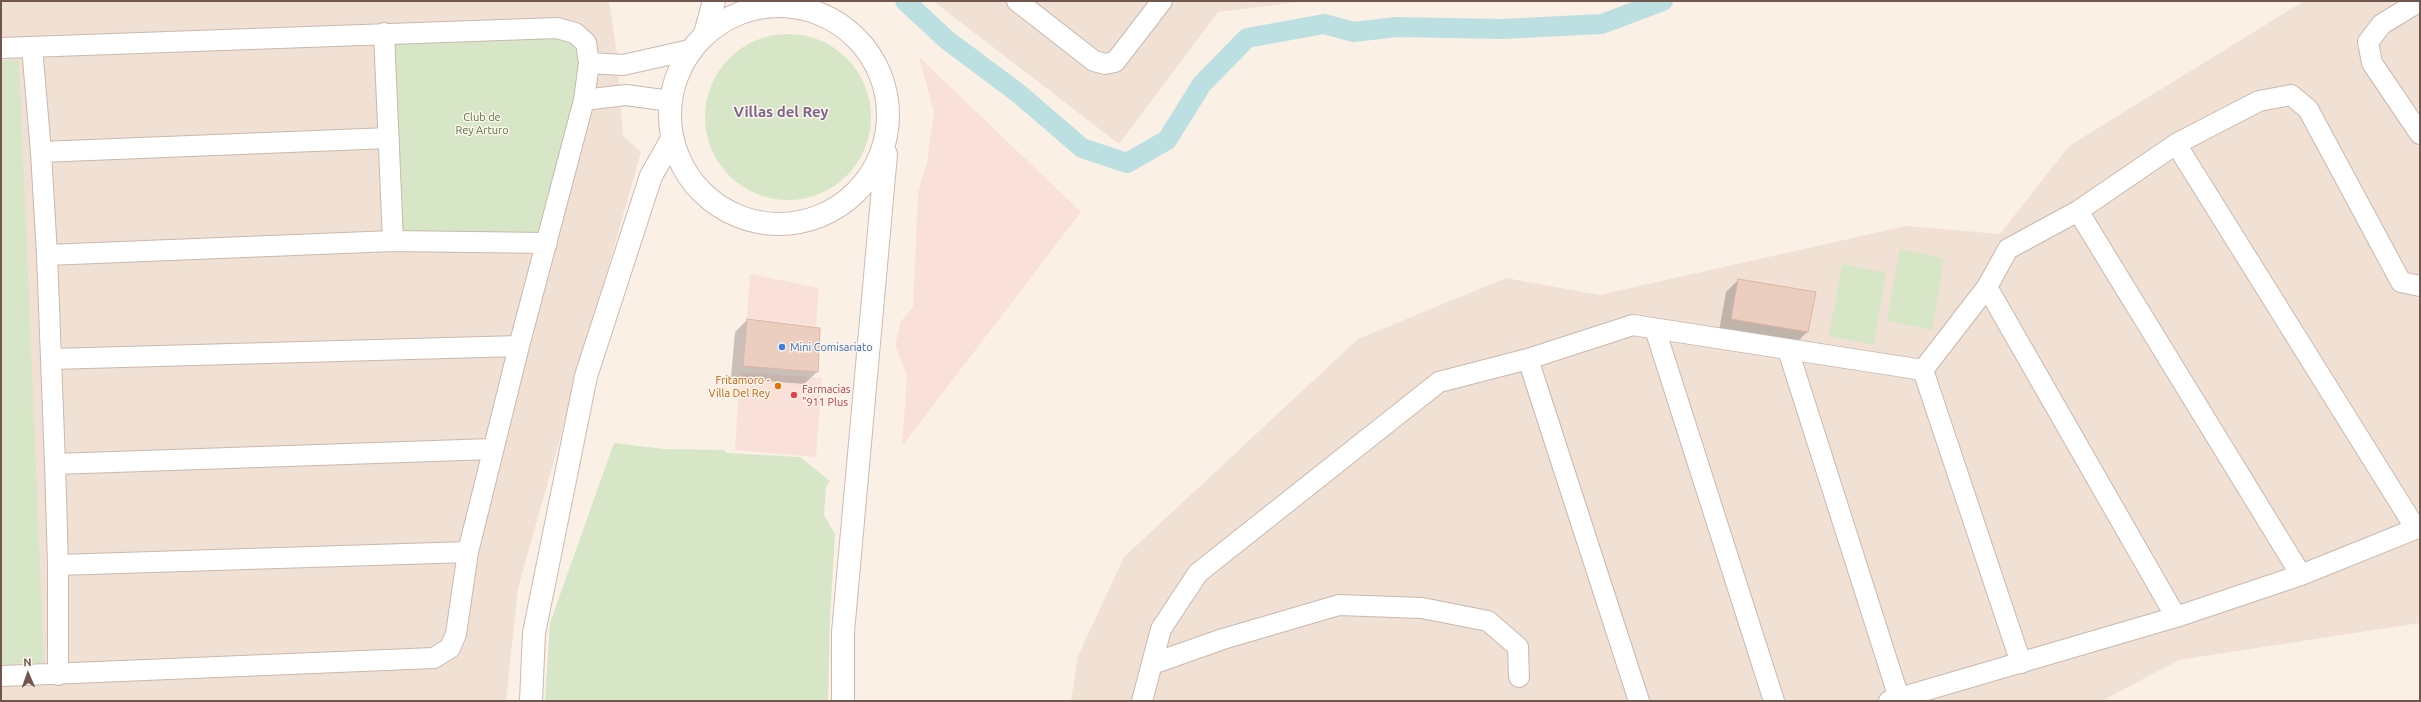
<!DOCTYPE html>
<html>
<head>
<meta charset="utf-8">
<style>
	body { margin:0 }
	#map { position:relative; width:2421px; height:702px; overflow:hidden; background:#faf0e6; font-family:Ubuntu,sans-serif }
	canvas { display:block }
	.frame { position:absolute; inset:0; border:2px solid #70574d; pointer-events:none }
	.north { position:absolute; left:8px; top:654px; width:40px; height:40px; -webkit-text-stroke:3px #fdf5eb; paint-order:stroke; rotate:358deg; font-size:11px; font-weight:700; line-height:16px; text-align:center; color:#70574d }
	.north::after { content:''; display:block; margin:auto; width:14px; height:18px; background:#70574d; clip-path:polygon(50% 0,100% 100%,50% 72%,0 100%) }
</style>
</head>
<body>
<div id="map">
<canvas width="2421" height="702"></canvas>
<div class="frame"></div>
<div class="north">N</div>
</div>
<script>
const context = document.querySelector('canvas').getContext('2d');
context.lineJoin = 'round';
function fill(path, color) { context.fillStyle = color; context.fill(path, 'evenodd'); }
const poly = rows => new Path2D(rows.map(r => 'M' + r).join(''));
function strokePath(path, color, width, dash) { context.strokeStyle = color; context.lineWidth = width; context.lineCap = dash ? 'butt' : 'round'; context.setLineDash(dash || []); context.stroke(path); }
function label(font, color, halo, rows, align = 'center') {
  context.font = font + ' Ubuntu,sans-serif'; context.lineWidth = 3; context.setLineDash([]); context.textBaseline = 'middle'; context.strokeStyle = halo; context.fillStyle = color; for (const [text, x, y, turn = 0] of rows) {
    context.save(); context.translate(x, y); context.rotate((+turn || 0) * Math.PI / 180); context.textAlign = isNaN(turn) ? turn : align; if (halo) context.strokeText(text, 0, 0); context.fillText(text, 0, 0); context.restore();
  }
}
const residential = poly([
	[1,1,609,1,617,54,623,136,641,152,518,588,506,701,1,701],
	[933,1,1306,1,1218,12,1119,144],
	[2304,1,2420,1,2420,623,2179,660,2102,701,1071,701,1078,656,1124,557,1358,339,1506,278,1599,295,1906,226,2000,234,2069,146]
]);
const commercial = poly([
	[919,57,1081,212,902,446,907,376,895,345,901,321,913,307,918,193,927,162,934,112],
	[750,274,819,288,816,326,747,318],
	[740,372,822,378,816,457,735,450]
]);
const green = poly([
	[557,28,586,43,547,243,393,241,384,33],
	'705 117a83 83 0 1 1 166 0a83 83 0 1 1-166 0Z',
	[19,60,44,663,1,664,1,61],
	[1900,249,1944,258,1932,330,1887,321],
	[1842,264,1886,273,1874,345,1829,336],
	[614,443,664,449,724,450,727,453,800,457,830,481,826,487,824,515,835,534,830,616,828,701,545,701,550,623]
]);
const shadow = poly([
	[1738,280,1814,292,1807,332,1795,344,1719,331,1726,292],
	[747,320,817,372,804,384,731,378,735,332]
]);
const canal = poly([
	[905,1,947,40,1018,93,1082,148,1127,163,1167,140,1202,84,1247,38,1324,24,1354,32,1396,27,1502,29,1602,24,1663,1]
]);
const building = poly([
	[1738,279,1816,292,1808,332,1731,319,1738,279],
	[747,319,820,328,818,372,743,366,747,319]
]);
const street = poly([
	[1017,1,1094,61,1105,64,1115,62,1162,1],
	[2420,1,2382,24,2368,42,2372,63,2420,134],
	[384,33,393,241,547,243],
	[32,47,41,152,389,138],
	[1,48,557,28,575,33,586,43,589,63,584,100,519,346,468,552,456,634,450,648,434,658,1,676],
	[589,63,623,65,690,50],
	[584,100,626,95,670,101],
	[2176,144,2416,529],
	[41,152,47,255,393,241],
	[2078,211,2301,575],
	[47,255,51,359,519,346],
	[1987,287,2176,617],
	[1655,329,1774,701],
	[1788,350,1899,698],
	[51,359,55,464,492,449],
	[1528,359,1639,701],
	[1923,370,2021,663],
	[55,464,58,565,468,552],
	[58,565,58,675],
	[1152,664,1223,639,1339,605,1422,608,1488,621,1518,647,1519,677],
	[1142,701,1161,629,1198,573,1439,382,1528,359,1633,325,1923,370,1987,287,2008,249,2078,211,2176,144,2259,101,2291,95,2308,109,2401,282,2420,286],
	[1889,701,2176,617,2301,575,2420,527]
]);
const secondary = poly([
	'670 115a109 109 0 1 1 218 0a109 109 0 1 1-218 0Z',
	[705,34,714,1],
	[531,701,534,633,586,376,651,176,672,139],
	[843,701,843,632,886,154]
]);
const markers = [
	[782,347,4,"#3f7fe0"],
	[778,386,4,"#e8710a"],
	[794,395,4,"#e0444e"]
];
const parkNames = [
	["Club de",482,117],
	["Rey Arturo",482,130]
];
const shopNames = [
	["Mini Comisariato",790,347]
];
const foodNames = [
	["Fritamoro -",770,380],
	["Villa Del Rey",770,393]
];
const healthNames = [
	["Farmacias",802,389],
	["\"911 Plus",802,402]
];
const districtNames = [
	["Villas del Rey",781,112]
];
fill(residential, '#f1e1d5');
fill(commercial, '#f9e1da');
fill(green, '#d6e6c6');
fill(shadow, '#0003');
strokePath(canal, '#bcdfe1', 20);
fill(building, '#eccec0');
strokePath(building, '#ddb3a2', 1);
strokePath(street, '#cab8ad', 22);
strokePath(secondary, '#cfb9ae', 24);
strokePath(street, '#fff', 20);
strokePath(secondary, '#fff', 22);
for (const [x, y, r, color] of markers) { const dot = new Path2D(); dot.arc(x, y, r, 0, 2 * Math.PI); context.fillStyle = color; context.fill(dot); strokePath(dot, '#fdf5eb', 1.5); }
label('11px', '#587547', '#fdf5eb', parkNames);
label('11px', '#366cbe', '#fdf5eb', shopNames, 'left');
label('11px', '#c56008', '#fdf5eb', foodNames, 'right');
label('11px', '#be3a42', '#fdf5eb', healthNames, 'left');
label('bold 15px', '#7b658c', '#fdf5eb', districtNames);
</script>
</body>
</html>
